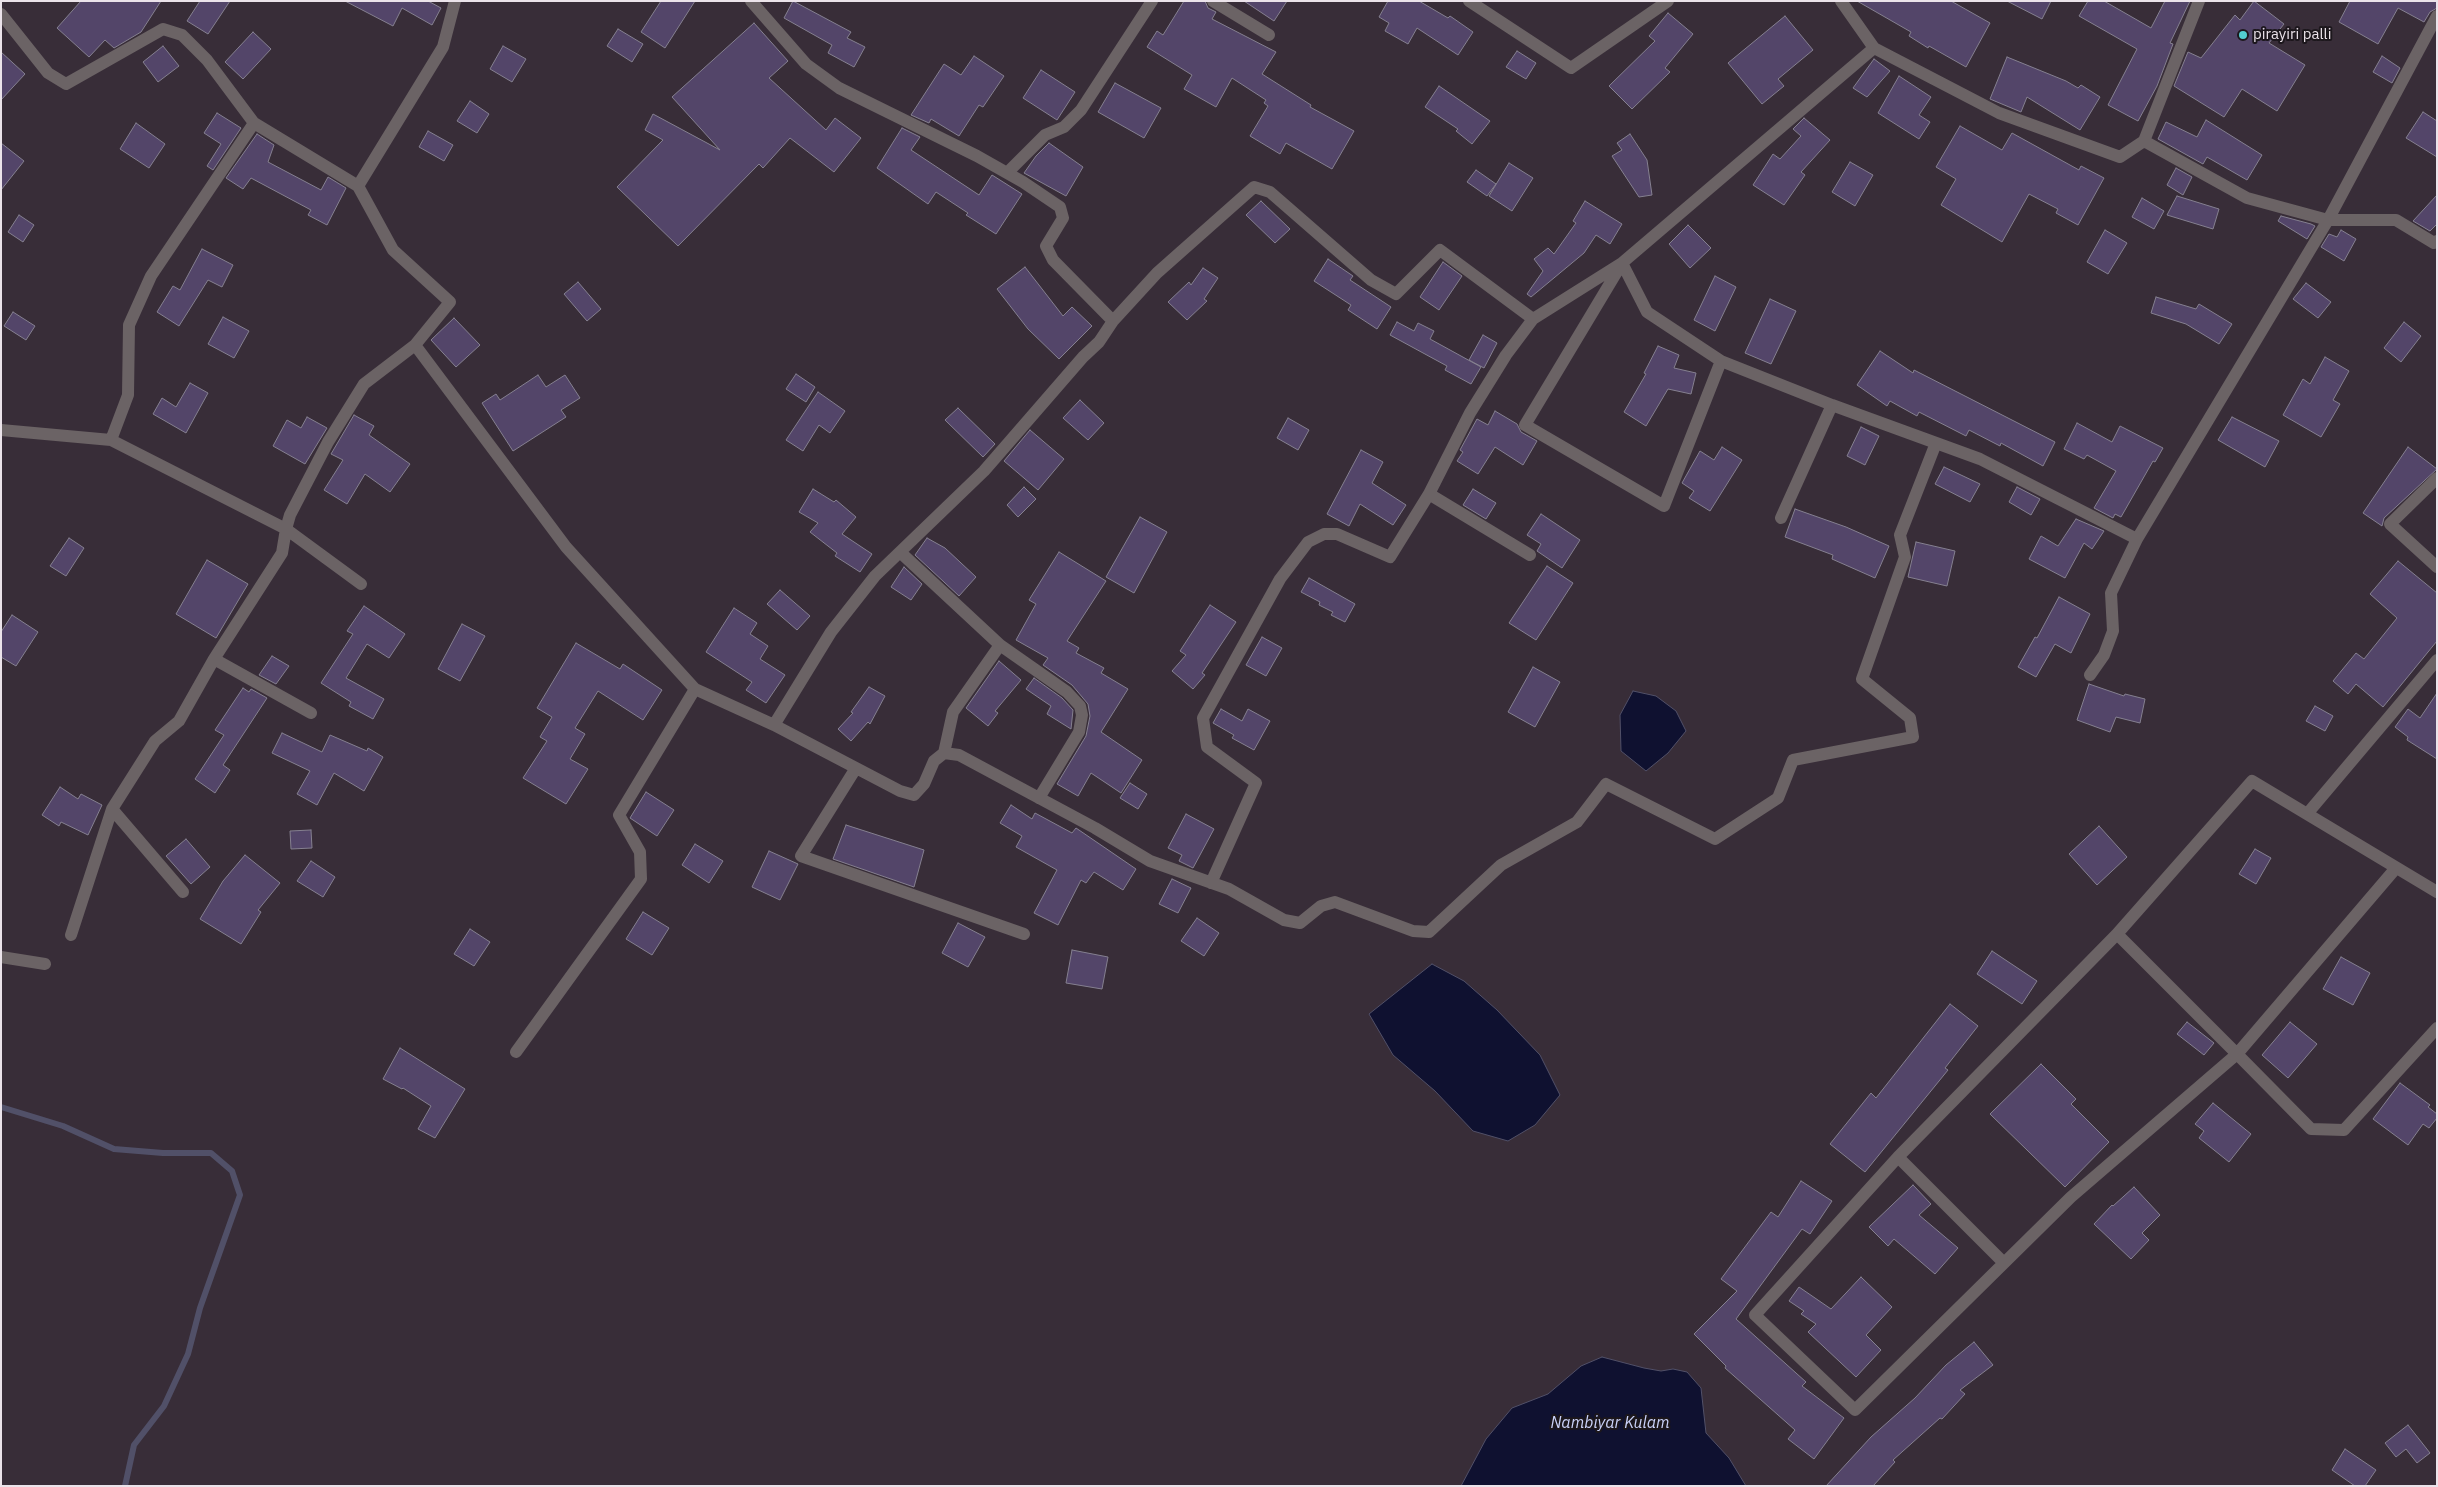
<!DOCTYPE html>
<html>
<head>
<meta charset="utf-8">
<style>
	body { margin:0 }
	#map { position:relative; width:2438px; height:1487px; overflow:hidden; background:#382d38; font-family:"IBM Plex Sans",sans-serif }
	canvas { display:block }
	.frame { position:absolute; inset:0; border:2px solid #ebe3ea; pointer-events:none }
</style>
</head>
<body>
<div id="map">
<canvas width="2438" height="1487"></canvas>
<div class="frame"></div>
</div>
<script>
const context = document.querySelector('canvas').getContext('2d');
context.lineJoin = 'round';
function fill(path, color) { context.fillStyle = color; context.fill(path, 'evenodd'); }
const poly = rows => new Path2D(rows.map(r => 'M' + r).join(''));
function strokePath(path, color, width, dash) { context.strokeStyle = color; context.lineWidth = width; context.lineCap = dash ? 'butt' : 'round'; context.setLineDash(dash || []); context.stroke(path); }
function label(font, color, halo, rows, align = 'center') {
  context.font = font + ' "IBM Plex Sans",sans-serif'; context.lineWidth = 4; context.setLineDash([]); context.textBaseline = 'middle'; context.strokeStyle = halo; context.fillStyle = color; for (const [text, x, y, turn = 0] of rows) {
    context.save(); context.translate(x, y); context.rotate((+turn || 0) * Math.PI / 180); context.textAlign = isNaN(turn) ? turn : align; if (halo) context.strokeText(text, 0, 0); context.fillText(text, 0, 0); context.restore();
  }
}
const water = poly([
	[1633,691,1656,696,1676,711,1686,731,1668,753,1646,771,1621,751,1620,715,1633,691],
	[1432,964,1464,981,1497,1010,1540,1055,1560,1095,1535,1125,1508,1141,1473,1131,1435,1091,1393,1055,1369,1014,1432,964],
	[1602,1357,1644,1368,1661,1371,1673,1369,1687,1372,1701,1388,1706,1433,1729,1458,1746,1486,1461,1486,1486,1439,1512,1408,1548,1394,1581,1366,1602,1357]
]);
const stream = poly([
	[1,1107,63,1126,114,1149,163,1153,211,1153,232,1171,240,1195,200,1308,188,1354,164,1406,134,1445,125,1486]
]);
const building = poly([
	[81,1,161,1,141,32,114,48,105,40,89,57,57,28,81,1],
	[200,1,230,1,208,34,187,21,200,1],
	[345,1,428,1,441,8,432,25,402,8,393,26,345,1],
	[661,1,695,1,665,48,641,32,661,1],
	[793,1,851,32,847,38,865,47,854,67,828,53,832,45,784,18,793,1],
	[1184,1,1205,1,1208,8,1216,12,1212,19,1276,52,1262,74,1311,105,1310,107,1354,131,1332,169,1286,143,1280,154,1250,136,1268,106,1264,103,1266,100,1232,78,1216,107,1184,89,1192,75,1147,47,1157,31,1163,35,1184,1],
	[1244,1,1287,1,1274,21,1244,1],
	[1388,1,1419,1,1448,18,1450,16,1473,32,1458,55,1417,28,1408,44,1385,31,1389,23,1379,17,1388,1],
	[1857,1,1951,1,1990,23,1966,67,1929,46,1928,48,1909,36,1911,32,1857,1],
	[2007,1,2051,1,2042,19,2007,1],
	[2088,1,2104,1,2151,28,2165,1,2190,1,2170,43,2173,44,2157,86,2138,121,2108,105,2137,49,2079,16,2088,1],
	[2254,1,2284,24,2269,43,2305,65,2277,111,2242,89,2224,117,2174,86,2188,52,2201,58,2235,15,2240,20,2254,1],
	[2350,1,2437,1,2437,8,2430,12,2424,22,2398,8,2378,44,2339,22,2350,1],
	[1668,13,1693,34,1665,68,1670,72,1632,109,1609,86,1655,41,1649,36,1668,13],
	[1785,16,1813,50,1778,79,1784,86,1762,104,1728,63,1785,16],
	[754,23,788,61,769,78,826,130,835,118,861,138,834,172,790,138,763,168,759,164,678,246,617,187,663,140,645,130,653,114,720,150,672,97,754,23],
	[618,29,643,44,632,62,607,46,618,29],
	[253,32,271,49,243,79,225,62,253,32],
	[163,46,179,66,158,82,143,62,163,46],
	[503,46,526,59,512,82,490,69,503,46],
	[1517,51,1536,63,1526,79,1506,67,1517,51],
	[1,52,25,74,1,100,1,52],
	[974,56,1004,76,983,107,979,105,959,136,931,119,929,123,911,115,944,64,961,75,974,56],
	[2382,56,2400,68,2392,83,2373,72,2382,56],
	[2007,57,2066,81,2078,88,2081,85,2100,97,2080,130,2027,97,2021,112,1990,99,2007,57],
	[1874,59,1890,71,1867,97,1853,88,1874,59],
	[1041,70,1075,92,1057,120,1023,98,1041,70],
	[1899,76,1931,97,1919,115,1930,122,1919,139,1878,113,1899,76],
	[1115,83,1161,108,1144,138,1098,112,1115,83],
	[1439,86,1490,121,1472,144,1456,131,1458,129,1425,107,1439,86],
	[470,101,489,114,477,133,457,121,470,101],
	[2423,112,2437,121,2437,157,2406,138,2423,112],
	[217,113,241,128,213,170,207,166,221,144,204,133,217,113],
	[1804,118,1830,140,1801,172,1805,175,1784,205,1753,185,1773,154,1780,159,1801,136,1793,129,1804,118],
	[2206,120,2262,155,2247,180,2207,157,2203,164,2158,139,2166,122,2197,137,2206,120],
	[136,123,165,144,149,168,120,149,136,123],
	[1960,126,2002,150,2012,133,2079,170,2081,166,2104,178,2078,225,2056,213,2058,209,2029,194,2002,242,1941,205,1956,179,1936,167,1960,126],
	[902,128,920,137,911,150,979,195,992,175,1022,194,996,234,966,215,968,213,936,192,928,204,877,168,902,128],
	[428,131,453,145,444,161,419,147,428,131],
	[257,134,274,145,268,162,321,190,328,177,346,188,327,225,308,215,311,210,251,178,243,189,226,178,257,134],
	[1630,134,1647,160,1652,195,1639,197,1612,156,1622,150,1617,143,1630,134],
	[1,143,24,161,1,190,1,143],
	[1049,143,1083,167,1066,196,1024,173,1036,156,1049,143],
	[1850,162,1873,175,1855,206,1832,192,1850,162],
	[1509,163,1533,178,1512,211,1489,196,1509,163],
	[2176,168,2192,177,2183,195,2167,185,2176,168],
	[1476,170,1496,184,1487,196,1467,182,1476,170],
	[2437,195,2437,224,2430,231,2413,221,2437,195],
	[2177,196,2219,209,2213,229,2167,215,2177,196],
	[2142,198,2164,211,2154,229,2132,217,2142,198],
	[1261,201,1290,229,1275,243,1246,215,1261,201],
	[1585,201,1622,224,1610,244,1596,235,1584,253,1531,297,1527,294,1543,271,1534,259,1548,248,1554,254,1576,223,1573,221,1585,201],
	[19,215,34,225,23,242,8,232,19,215],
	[2281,216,2311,224,2315,226,2307,239,2278,221,2281,216],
	[1688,225,1711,248,1690,268,1669,244,1688,225],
	[2105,230,2127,243,2108,274,2087,262,2105,230],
	[2341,230,2356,239,2344,261,2321,247,2329,234,2337,237,2341,230],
	[202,249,233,265,222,287,208,280,179,326,157,312,173,286,180,290,202,249],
	[1328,259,1353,276,1350,280,1391,307,1377,329,1348,310,1351,305,1314,281,1328,259],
	[1443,262,1462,276,1439,310,1420,297,1443,262],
	[1025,267,1063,316,1072,307,1092,326,1059,359,1028,329,997,289,1025,267],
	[1203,268,1218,278,1204,299,1207,301,1187,320,1168,302,1189,282,1191,285,1203,268],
	[1715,276,1736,287,1715,331,1694,320,1715,276],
	[578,282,601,309,587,321,564,294,578,282],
	[2306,283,2331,302,2318,318,2293,299,2306,283],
	[2156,297,2196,309,2199,304,2232,324,2219,344,2186,324,2151,313,2156,297],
	[1770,299,1796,311,1771,364,1745,353,1770,299],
	[13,312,35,326,26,340,4,326,13,312],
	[223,317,249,331,234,358,208,344,223,317],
	[454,318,480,345,456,367,431,340,454,318],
	[1397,322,1414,331,1418,323,1434,331,1430,339,1481,367,1471,384,1445,370,1447,366,1390,335,1397,322],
	[2404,322,2421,336,2401,362,2384,348,2404,322],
	[1483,335,1497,343,1484,368,1469,360,1483,335],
	[1658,346,1679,355,1674,368,1696,373,1691,394,1668,389,1646,426,1624,412,1646,374,1644,373,1658,346],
	[1880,351,1913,373,1914,370,2055,442,2043,466,2001,443,2000,446,1969,430,1966,436,1919,412,1917,416,1890,401,1887,406,1857,385,1880,351],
	[2325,357,2349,371,2333,400,2340,404,2321,437,2283,415,2303,379,2310,384,2325,357],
	[796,374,815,387,806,402,786,389,796,374],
	[538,375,546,387,565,375,580,398,561,410,566,417,513,451,482,403,496,394,500,400,538,375],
	[190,383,208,393,186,433,153,414,162,398,176,407,190,383],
	[818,392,845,411,830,433,819,425,803,451,786,440,818,392],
	[1080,400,1104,423,1088,440,1063,418,1080,400],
	[958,408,995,444,983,457,945,420,958,408],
	[1495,411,1517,424,1521,432,1537,441,1523,465,1495,447,1478,474,1457,461,1463,452,1460,450,1477,419,1488,425,1495,411],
	[354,415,374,426,369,435,410,464,390,492,365,474,347,504,324,490,343,460,331,454,354,415],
	[307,417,327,428,305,464,273,446,287,420,301,428,307,417],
	[2232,417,2279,441,2265,467,2218,440,2232,417],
	[1288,418,1309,430,1298,450,1277,438,1288,418],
	[2077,423,2112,442,2120,426,2163,448,2155,462,2153,461,2121,517,2115,514,2113,518,2094,508,2116,471,2087,455,2084,459,2064,449,2077,423],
	[1861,427,1879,436,1865,465,1847,456,1861,427],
	[1030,430,1064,459,1038,490,1004,461,1030,430],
	[1722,447,1742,460,1710,511,1689,498,1694,491,1682,483,1700,451,1714,460,1722,447],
	[2408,447,2437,469,2384,518,2382,526,2363,513,2408,447],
	[1361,450,1383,462,1372,483,1406,505,1393,525,1360,504,1349,526,1327,514,1361,450],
	[1944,467,1980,484,1970,502,1935,484,1944,467],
	[1024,487,1036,499,1018,517,1007,505,1024,487],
	[2017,487,2040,499,2031,515,2009,502,2017,487],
	[813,489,834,502,836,500,856,517,842,534,872,554,860,572,835,556,837,553,810,532,818,523,799,512,813,489],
	[1473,489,1496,503,1486,519,1463,505,1473,489],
	[1795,509,1846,527,1889,546,1875,578,1832,559,1833,555,1785,537,1795,509],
	[1541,514,1580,540,1562,568,1537,551,1541,544,1527,535,1541,514],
	[1140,517,1167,532,1134,593,1106,577,1140,517],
	[2076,519,2104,531,2092,549,2084,543,2065,578,2029,559,2041,536,2058,546,2076,519],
	[69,538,84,548,66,576,50,566,69,538],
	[927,538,945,548,976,577,959,596,915,555,927,538],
	[1916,542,1955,551,1947,586,1908,577,1916,542],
	[1059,552,1106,581,1067,641,1079,648,1076,653,1104,668,1101,673,1128,689,1101,732,1142,760,1121,793,1091,773,1078,796,1057,784,1086,736,1090,716,1088,704,1072,685,1043,665,1048,658,1016,640,1036,604,1029,600,1059,552],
	[207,560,248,584,216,638,176,614,207,560],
	[2398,561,2437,593,2437,641,2383,707,2356,684,2348,694,2333,681,2356,653,2364,659,2397,618,2370,594,2398,561],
	[1547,566,1573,583,1536,640,1509,623,1547,566],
	[904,567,922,584,911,600,891,587,904,567],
	[1309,578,1355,604,1345,622,1331,615,1333,612,1319,605,1320,602,1301,592,1309,578],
	[780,590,810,616,797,630,767,604,780,590],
	[2059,597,2090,614,2071,653,2055,644,2036,677,2018,667,2035,637,2037,638,2059,597],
	[1210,605,1236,622,1202,673,1205,675,1193,689,1172,671,1186,655,1180,651,1210,605],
	[364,606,405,634,389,658,367,644,346,678,384,699,373,719,349,706,351,702,321,683,353,634,347,631,364,606],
	[734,608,757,623,750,634,768,646,760,659,785,675,766,703,746,690,752,682,706,652,734,608],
	[12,615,38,632,16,666,1,657,1,632,12,615],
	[462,624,485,636,460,681,438,669,462,624],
	[1262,637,1282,648,1266,676,1246,665,1262,637],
	[576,643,620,669,623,664,662,690,643,720,598,691,575,728,585,734,570,759,588,769,566,804,523,778,547,741,540,737,552,717,537,708,576,643],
	[272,656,289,666,276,684,259,675,272,656],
	[999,661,1021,680,995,711,998,713,988,726,966,708,999,661],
	[1533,667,1560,682,1535,727,1508,712,1533,667],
	[1034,678,1062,698,1073,710,1071,729,1047,714,1051,706,1026,689,1034,678],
	[2089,684,2124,696,2125,694,2145,699,2140,723,2116,717,2110,732,2077,720,2089,684],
	[869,687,885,696,870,724,868,722,851,741,838,729,853,713,851,712,869,687],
	[243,688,249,692,251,689,267,698,223,765,230,770,215,793,195,779,224,735,215,730,243,688],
	[2437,693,2437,759,2407,740,2408,737,2395,727,2408,709,2420,718,2437,693],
	[2315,706,2333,716,2325,731,2306,721,2315,706],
	[1221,709,1242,721,1248,709,1270,721,1254,750,1232,738,1234,735,1213,723,1221,709],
	[282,733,322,752,330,735,367,751,368,748,383,757,364,791,334,773,317,805,297,794,310,771,272,753,282,733],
	[1130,783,1147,794,1138,809,1120,798,1130,783],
	[60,787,78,799,81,794,102,805,88,835,61,822,59,826,42,815,60,787],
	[646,792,674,810,657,836,630,818,646,792],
	[1011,805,1032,819,1035,813,1072,833,1076,828,1136,869,1123,890,1094,872,1086,883,1081,880,1058,925,1034,913,1057,870,1016,847,1022,836,1000,823,1011,805],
	[1186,814,1214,829,1193,868,1179,861,1182,855,1168,848,1186,814],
	[846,825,924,850,914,887,833,859,846,825],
	[2099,826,2127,857,2097,885,2069,854,2099,826],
	[311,830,312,848,291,849,290,831,311,830],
	[186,839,210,867,191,884,166,856,186,839],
	[695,844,723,861,709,883,682,865,695,844],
	[2255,849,2271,858,2256,884,2239,874,2255,849],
	[769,851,798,864,780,900,752,887,769,851],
	[245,855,280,883,258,910,261,912,241,944,200,919,223,881,245,855],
	[311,861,335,877,323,897,297,881,311,861],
	[1172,879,1191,888,1178,913,1159,904,1172,879],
	[643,912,669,928,652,955,626,939,643,912],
	[1197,918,1219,933,1204,956,1181,941,1197,918],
	[958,923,985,937,968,967,942,953,958,923],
	[470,929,490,942,474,966,454,954,470,929],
	[1072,950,1108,957,1102,989,1066,983,1072,950],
	[1992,951,2037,981,2022,1004,1977,974,1992,951],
	[2341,957,2370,973,2353,1005,2323,989,2341,957],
	[1950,1004,1978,1026,1945,1068,1948,1070,1865,1172,1830,1144,1871,1093,1876,1098,1950,1004],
	[2187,1022,2214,1043,2204,1055,2177,1034,2187,1022],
	[2290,1022,2317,1044,2288,1078,2262,1055,2290,1022],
	[400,1048,465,1089,435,1138,418,1129,431,1106,403,1088,402,1089,383,1079,400,1048],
	[2041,1064,2076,1099,2071,1104,2109,1142,2065,1187,1990,1114,2041,1064],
	[2400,1083,2430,1105,2428,1107,2437,1114,2437,1118,2429,1128,2423,1124,2408,1145,2373,1119,2400,1083],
	[2213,1103,2251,1134,2229,1162,2199,1138,2204,1131,2195,1124,2213,1103],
	[1801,1181,1832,1201,1810,1234,1802,1229,1736,1319,1806,1382,1802,1386,1844,1418,1814,1459,1788,1439,1795,1430,1725,1368,1726,1366,1694,1334,1737,1291,1721,1279,1771,1212,1778,1217,1801,1181],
	[1913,1185,1931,1204,1919,1215,1958,1248,1935,1274,1894,1239,1888,1246,1869,1227,1913,1185],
	[2134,1187,2160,1215,2142,1233,2149,1240,2131,1259,2094,1224,2112,1205,2113,1206,2134,1187],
	[1861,1277,1892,1307,1866,1335,1881,1350,1856,1377,1808,1332,1816,1324,1801,1314,1804,1311,1789,1301,1799,1287,1831,1309,1861,1277],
	[1974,1342,1993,1365,1960,1390,1965,1394,1942,1419,1940,1418,1893,1460,1895,1462,1873,1486,1826,1486,1871,1437,1915,1398,1946,1365,1974,1342],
	[2408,1425,2430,1453,2417,1463,2406,1449,2396,1457,2385,1443,2408,1425],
	[2345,1449,2376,1470,2365,1486,2355,1486,2332,1470,2345,1449]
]);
const minor = poly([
	[751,1,806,64,839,88,977,156,1023,182,1060,207,1063,218,1046,246,1053,260,1113,321,1099,342,1083,357,984,471,875,576,831,632,774,725,900,791,914,795,924,784,934,761,944,753,959,755,1095,828,1150,861,1229,889,1284,920,1300,923,1321,906,1335,902,1413,931,1429,932,1501,865,1577,822,1606,784,1715,839,1778,798,1793,760,1913,737,1910,718,1862,679,1905,557,1900,535,1936,443],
	[1213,1,1269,35],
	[1469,1,1571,68,1668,1],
	[1841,1,1874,48],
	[2199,1,2144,141,2247,198,2328,220,2396,220,2434,243,2437,241],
	[1,14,48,73,66,84,163,29,182,35,207,60,254,123,358,186,393,250,450,302,415,345,364,384,328,442,290,515,286,529,111,440,128,395,129,325,151,276,254,123],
	[1007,173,1045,135,1064,127,1081,110,1152,1],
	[358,186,443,47,455,1],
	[1621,265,1525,425,1664,506,1721,361],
	[1113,321,1157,273,1254,187,1270,192,1371,280,1396,294,1440,250,1533,319],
	[415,345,566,547,695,689,774,725],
	[1,430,111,440],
	[2437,478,2390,524,2437,567],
	[1429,494,1530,555],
	[1781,518,1832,405],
	[2137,539,1980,459,1832,405,1721,361,1647,312,1622,263,1874,48,1999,113,2120,157,2144,141],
	[900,552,1000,645,1067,692,1080,706,1082,715,1079,732,1039,798],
	[214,659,311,713],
	[2090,675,2104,655,2113,631,2111,593,2137,539,2328,220,2437,16],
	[944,753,953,712,1000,645],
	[856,768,801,856,1024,934],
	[112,809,183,892],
	[2307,814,2437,892],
	[2396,868,2237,1054,2071,1197,1855,1410,1755,1315,1898,1157,2117,934,2237,1054,2311,1129,2344,1130,2437,1028],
	[1211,883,1256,783,1207,747,1203,718,1280,579,1308,542,1324,534,1337,534,1390,557,1429,494,1470,413,1506,355,1533,319,1622,263],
	[2117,934,2252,781,2307,814,2437,660],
	[71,935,112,809,155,741,179,721,214,659,282,553,286,529,361,584],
	[1,957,45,964],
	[516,1052,641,879,640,852,619,815,695,689],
	[1898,1157,2004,1263]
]);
const markers = [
	[2243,35,5,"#52cdd0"]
];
const poiNames = [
	["pirayiri palli",2253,35]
];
const waterNames = [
	["Nambiyar Kulam",1610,1423]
];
fill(water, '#0f1130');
strokePath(water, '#515068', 1);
strokePath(stream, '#515068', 6);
fill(building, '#534569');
strokePath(building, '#858090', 1);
strokePath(minor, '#6b6365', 12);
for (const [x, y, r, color] of markers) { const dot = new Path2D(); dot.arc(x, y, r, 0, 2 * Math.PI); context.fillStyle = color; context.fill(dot); strokePath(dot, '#1c171c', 2); }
label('15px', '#ebe3ea', '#1c171c', poiNames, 'left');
label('italic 16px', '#cbd3fa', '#1c171c', waterNames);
</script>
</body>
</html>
